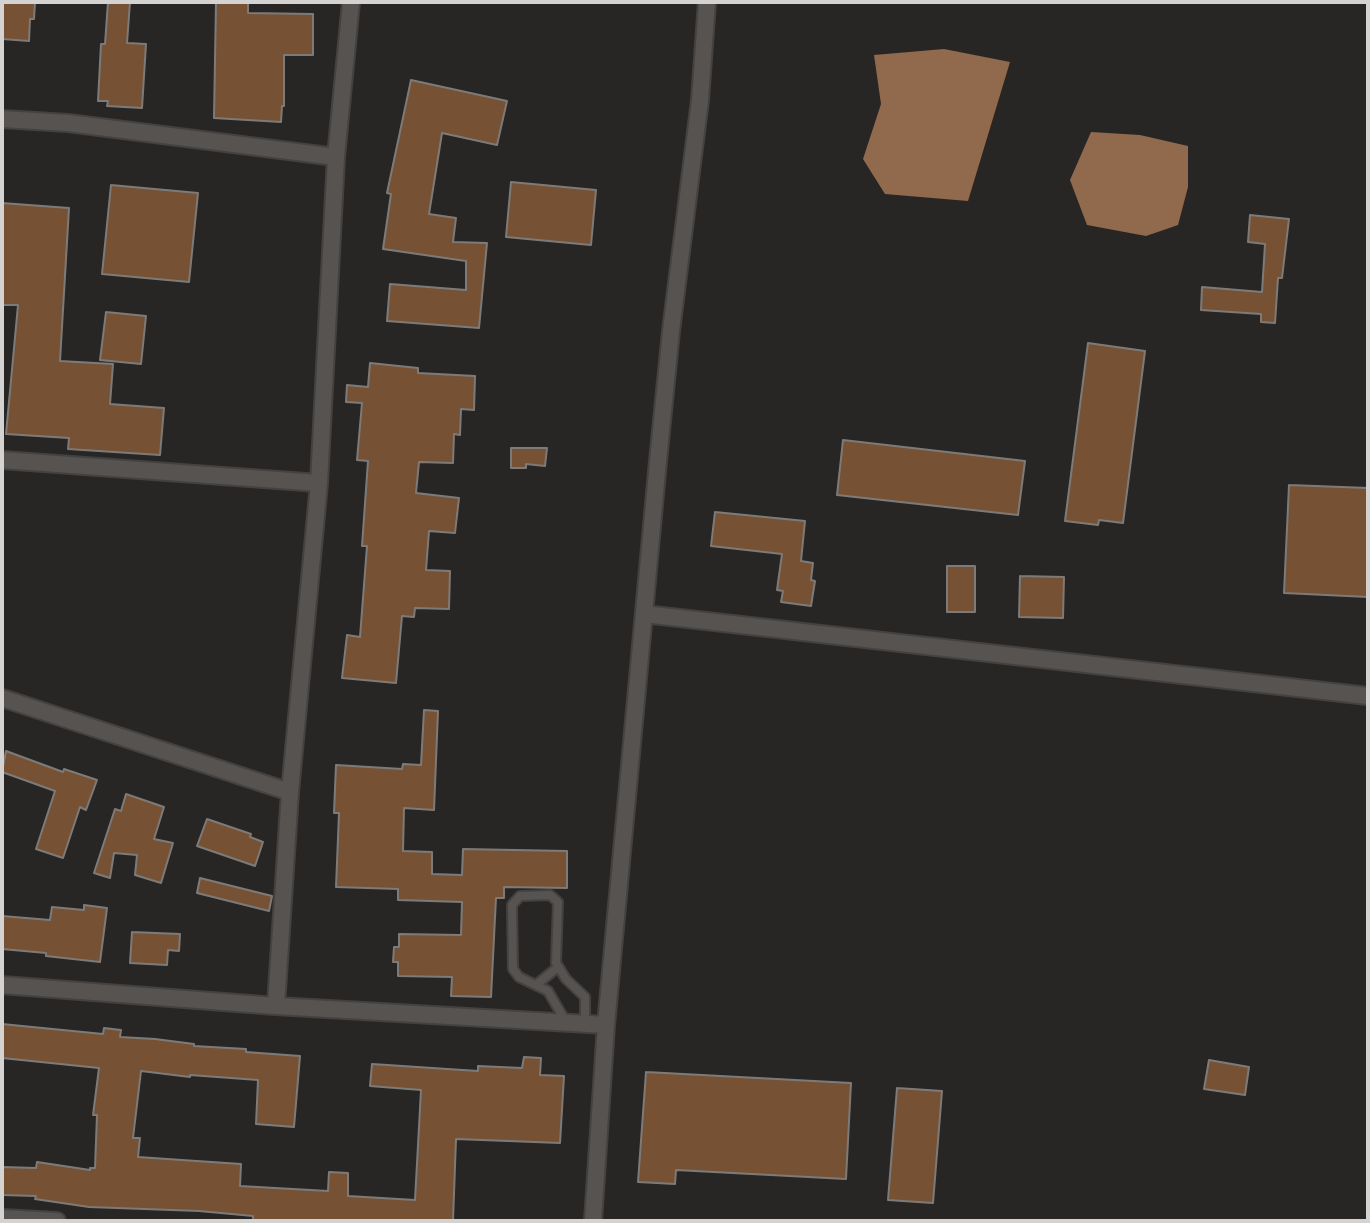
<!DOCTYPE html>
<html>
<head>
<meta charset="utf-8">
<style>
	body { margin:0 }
	#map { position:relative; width:1370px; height:1223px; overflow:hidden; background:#282624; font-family:"Open Sans",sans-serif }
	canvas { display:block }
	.frame { position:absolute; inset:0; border:4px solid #d5d3d2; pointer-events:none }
</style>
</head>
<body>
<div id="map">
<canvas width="1370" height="1223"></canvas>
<div class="frame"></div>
</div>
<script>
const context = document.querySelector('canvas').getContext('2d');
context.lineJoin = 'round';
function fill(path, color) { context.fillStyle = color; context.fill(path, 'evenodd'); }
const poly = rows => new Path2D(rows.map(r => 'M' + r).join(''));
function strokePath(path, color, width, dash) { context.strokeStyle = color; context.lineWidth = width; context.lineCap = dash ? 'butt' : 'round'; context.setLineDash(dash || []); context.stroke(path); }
const water = poly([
	[944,49,1010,62,968,201,885,194,863,159,881,104,874,55],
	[1091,132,1140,135,1188,146,1188,187,1178,225,1146,236,1087,225,1070,180]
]);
const building = poly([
	[2,2,35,2,34,19,30,19,29,41,2,39,2,2],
	[108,2,130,2,127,43,146,44,142,108,107,106,108,101,98,101,101,44,105,44,108,2],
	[216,2,248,2,248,13,313,14,313,55,284,55,284,106,282,106,281,122,214,118,216,2],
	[411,80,507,101,497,145,442,133,429,214,456,218,453,242,487,243,479,328,387,321,390,284,466,290,466,261,383,249,391,194,387,193,411,80],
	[511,182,596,190,591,245,506,237,511,182],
	[111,185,198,193,189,282,102,274,111,185],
	[2,203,69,208,60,361,113,364,110,404,164,408,160,455,68,449,69,438,6,434,18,305,2,305,2,203],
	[1250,215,1289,219,1282,278,1278,278,1275,323,1261,322,1261,314,1201,310,1202,287,1262,292,1265,244,1248,242,1250,215],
	[106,312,146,316,141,364,100,360,106,312],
	[1088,343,1145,351,1123,523,1099,520,1098,525,1065,521,1088,343],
	[370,363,418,368,418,373,475,376,474,410,461,409,460,435,454,434,453,463,419,462,416,493,459,498,455,533,429,531,426,570,450,571,449,609,415,608,414,617,402,616,396,683,342,678,347,635,360,637,367,546,362,546,368,461,357,460,362,403,346,402,347,385,368,387,370,363],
	[843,440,1025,461,1018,515,837,495,843,440],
	[511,448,547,448,545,466,526,464,526,468,511,468,511,448],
	[1289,485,1368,488,1368,597,1284,593,1289,485],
	[715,512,805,521,801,561,813,563,811,580,815,581,811,606,781,602,783,591,777,590,782,554,711,546,715,512],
	[947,566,975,566,975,612,947,612,947,566],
	[1020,576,1064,577,1063,618,1019,617,1020,576],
	[424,710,438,711,434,810,404,808,403,851,432,852,432,874,462,875,463,849,567,851,567,888,504,887,504,898,496,898,491,997,451,996,452,977,398,976,398,962,393,962,394,947,399,947,399,934,461,935,462,902,398,900,398,889,336,887,339,813,334,813,336,765,402,769,403,764,421,765,424,710],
	[6,751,63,772,64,769,97,780,86,810,80,807,63,858,36,849,55,791,2,772,6,751],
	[126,794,164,807,154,839,173,843,161,883,135,875,137,855,114,853,110,878,94,873,115,809,121,811,126,794],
	[207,819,251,834,250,837,263,842,255,866,197,846,207,819],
	[200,878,272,896,269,911,197,893,200,878],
	[84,905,107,908,100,962,46,956,46,953,2,949,2,916,50,920,52,907,84,910,84,905],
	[132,932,180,934,179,951,168,950,167,965,130,963,132,932],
	[2,1024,103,1034,104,1028,121,1030,120,1037,155,1039,194,1044,194,1046,246,1049,246,1052,300,1056,294,1127,256,1124,258,1080,190,1075,190,1077,141,1071,133,1138,140,1138,138,1157,241,1164,240,1186,328,1191,329,1172,348,1173,348,1196,415,1200,421,1090,370,1086,372,1064,478,1071,478,1066,522,1068,524,1057,541,1058,540,1075,564,1076,560,1143,456,1139,453,1221,253,1220,253,1216,199,1211,89,1207,35,1199,36,1196,2,1195,2,1167,36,1168,37,1162,90,1170,90,1168,95,1168,97,1115,93,1115,99,1068,2,1058,2,1024],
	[1209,1060,1249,1067,1245,1095,1204,1089,1209,1060],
	[646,1072,851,1083,846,1179,676,1170,675,1184,638,1182,646,1072],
	[897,1088,942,1091,933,1203,888,1200,897,1088]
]);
const service = poly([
	[536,985,558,967],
	[566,1022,548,991,519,977,513,969,512,905,520,896,550,895,558,902,556,963,566,979,585,997,585,1024]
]);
const minor = poly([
	[2,119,68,123,336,157],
	[2,460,319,483],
	[644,614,1368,696],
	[2,698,290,792],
	[2,985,276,1006,606,1025],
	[276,1006,290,792,319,483,336,157,351,2],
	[2,1218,57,1221],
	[593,1221,606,1025,658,461,671,331,700,100,707,2]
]);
fill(water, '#916a4d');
fill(building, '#765134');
strokePath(building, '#7d7b79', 2);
strokePath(service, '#444241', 12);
strokePath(minor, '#444241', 20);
strokePath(service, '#565351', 8);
strokePath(minor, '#565351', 16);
</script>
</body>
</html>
